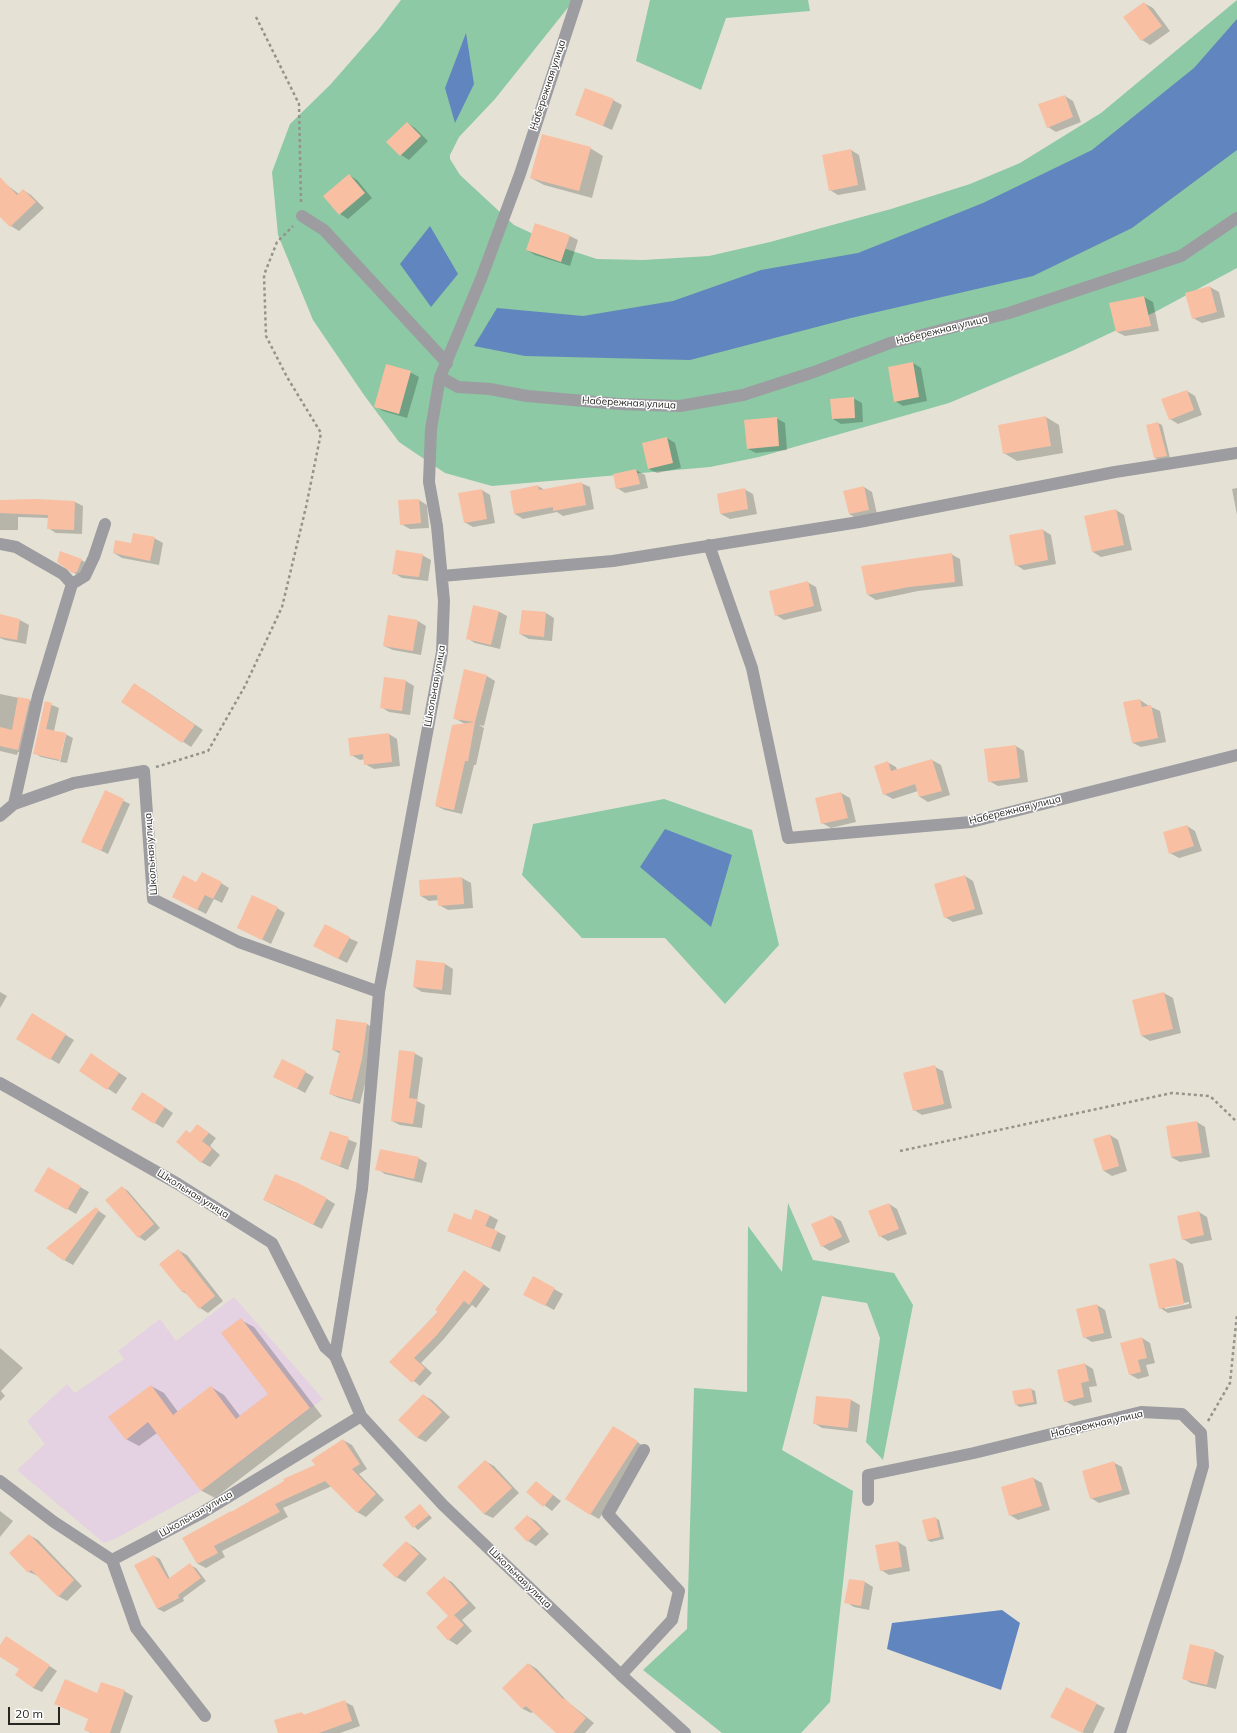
<!DOCTYPE html>
<html>
<head>
<meta charset="utf-8">
<style>
	body { margin:0 }
	#map { position:relative; width:1237px; height:1733px; overflow:hidden; background:#e5e2d5; font-family:Mulish,sans-serif }
	canvas { display:block }
	.scale { position:absolute; left:8px; top:1707px; width:52px; height:18px; box-sizing:border-box; border:2px solid #282622; border-top:0; padding-left:5px; font-size:12px; line-height:14px; white-space:nowrap; color:#282622; -webkit-text-stroke:3px #fff; paint-order:stroke }
</style>
</head>
<body>
<div id="map">
<canvas width="1237" height="1733"></canvas>
<div class="scale">20 m</div>
</div>
<script>
const context = document.querySelector('canvas').getContext('2d');
context.lineJoin = 'round';
function fill(path, color) { context.fillStyle = color; context.fill(path, 'evenodd'); }
const poly = rows => new Path2D(rows.map(r => 'M' + r).join(''));
function strokePath(path, color, width, dash) { context.strokeStyle = color; context.lineWidth = width; context.lineCap = dash ? 'butt' : 'round'; context.setLineDash(dash || []); context.stroke(path); }
function label(font, color, halo, rows, align = 'center') {
  context.font = font + ' Mulish,sans-serif'; context.lineWidth = 3; context.setLineDash([]); context.textBaseline = 'middle'; context.strokeStyle = halo; context.fillStyle = color; for (const [text, x, y, turn = 0] of rows) {
    context.save(); context.translate(x, y); context.rotate((+turn || 0) * Math.PI / 180); context.textAlign = isNaN(turn) ? turn : align; if (halo) context.strokeText(text, 0, 0); context.fillText(text, 0, 0); context.restore();
  }
}
const education = poly([
	[234,1297,323,1399,201,1491,115,1539,104,1543,17,1470,45,1444,27,1421,67,1384,75,1393,124,1359,118,1351,160,1319,176,1341]
]);
const green = poly([
	[401,0,574,0,495,99,459,137,450,155,450,159,460,175,514,225,563,248,597,259,643,260,709,256,770,242,891,209,970,184,1020,163,1101,113,1237,0,1237,268,1155,312,1072,351,949,403,759,457,710,467,492,486,445,473,399,442,364,395,313,320,278,235,272,172,290,124,330,85,379,29],
	[650,0,808,0,810,11,726,18,701,90,636,61],
	[664,799,752,830,779,945,725,1004,665,938,582,938,522,875,533,824],
	[788,1203,813,1260,894,1273,913,1305,883,1460,866,1442,880,1338,867,1303,822,1296,782,1450,853,1491,830,1702,801,1733,722,1733,643,1670,687,1629,694,1388,747,1392,748,1226,782,1272]
]);
const water = poly([
	[1237,19,1237,150,1132,228,1033,276,851,318,690,360,525,356,474,346,497,308,583,316,673,301,761,270,858,253,983,203,1092,150,1194,68],
	[466,33,474,84,455,123,445,88],
	[430,226,458,274,431,307,400,264],
	[665,829,732,855,711,927,640,867],
	[1002,1610,1020,1623,1001,1690,887,1649,892,1623]
]);
const shadow = poly([
	[1144,3,1153,8,1170,31,1150,45,1142,40],
	[1065,96,1073,101,1081,122,1056,132,1048,127],
	[613,100,622,105,612,130,576,114],
	[407,123,415,128,428,141,409,160,401,155],
	[590,148,603,156,592,198,544,185,531,178],
	[851,150,859,155,866,190,838,195,830,190],
	[349,175,357,180,372,198,348,219,340,214],
	[3,182,19,194,23,190,31,195,44,208,19,231,11,226,0,215,0,185],
	[535,224,570,236,578,240,570,266,535,255,527,250],
	[1210,287,1219,292,1225,317,1202,323,1193,318],
	[1144,297,1153,302,1159,331,1125,336,1117,332,1111,304],
	[913,363,921,368,927,401,903,406,895,401],
	[410,372,419,377,407,418,383,411,375,406],
	[1187,391,1195,396,1202,415,1178,424,1170,419],
	[853,398,862,403,863,422,841,424,833,419],
	[1046,417,1059,425,1063,453,1017,461,1004,453],
	[776,418,785,423,787,450,756,453,748,449],
	[1158,423,1162,425,1170,458,1159,460,1155,458],
	[667,438,675,443,681,468,657,473,649,469],
	[636,470,645,475,648,488,625,493,617,488,614,475],
	[581,483,590,487,594,509,563,516,557,512,523,519,515,514,511,491,538,486,545,490],
	[864,487,872,492,877,514,858,519,849,514],
	[1237,488,1237,515,1232,489],
	[744,489,753,494,757,514,730,519,721,514,718,494],
	[482,490,490,495,495,523,473,527,464,522],
	[419,500,427,505,429,528,410,529,401,524],
	[0,501,75,502,83,506,82,534,56,533,48,528,49,518,18,517,18,530,0,530],
	[1116,510,1124,515,1132,550,1101,557,1093,552],
	[1043,530,1051,535,1056,564,1024,570,1016,565],
	[154,538,163,543,159,565,122,558,114,553,132,544],
	[951,554,960,559,963,586,918,591,876,600,868,595],
	[422,555,431,560,428,581,402,578,394,573],
	[81,560,85,562,81,574,77,575,73,572],
	[807,582,816,587,822,611,784,620,776,615],
	[498,611,507,616,500,649,475,643,467,638],
	[522,611,546,613,554,618,552,641,529,639,520,634],
	[0,615,20,620,29,625,26,644,5,640,0,638],
	[418,621,426,626,421,655,393,650,384,646],
	[487,676,495,681,484,726,479,725,484,728,476,765,474,765,462,814,445,810,436,806,465,724,454,718],
	[406,681,414,686,410,715,389,712,381,707],
	[143,689,203,730,191,747,123,702],
	[0,694,29,700,38,704,27,754,18,752,17,755,0,751],
	[1140,700,1149,706,1160,711,1166,742,1141,747,1133,743,1124,703],
	[45,702,59,708,54,731,65,734,73,738,67,763,60,762,66,735,64,735,59,761,41,757,34,753],
	[389,734,397,739,400,766,374,769,365,764,365,759,360,760,351,755],
	[1016,746,1024,751,1028,782,998,786,989,781],
	[932,760,941,765,950,795,928,802,920,797,918,791,893,799,884,794,887,762,896,767,897,770],
	[105,792,130,804,108,854,89,845],
	[841,793,850,798,856,822,831,828,822,823],
	[1187,826,1195,831,1202,851,1179,858,1170,853],
	[965,876,973,881,983,914,953,922,945,917],
	[462,878,471,883,473,908,448,910,439,905,439,900,429,901,421,896,420,881],
	[221,883,229,888,222,903,214,899,206,914,181,901],
	[277,908,285,913,271,944,247,932],
	[349,938,358,942,347,963,323,951],
	[445,964,453,969,451,995,422,992,414,987],
	[0,992,7,996,0,1008],
	[1164,993,1173,998,1181,1033,1150,1041,1142,1036],
	[32,1014,74,1040,59,1064,17,1039],
	[367,1024,375,1029,370,1064,360,1104,339,1098,330,1094,341,1054,333,1050],
	[414,1053,423,1058,417,1101,425,1105,422,1128,400,1125,392,1121],
	[100,1060,127,1078,116,1094,81,1071],
	[935,1067,943,1071,952,1108,922,1115,914,1110],
	[305,1072,314,1077,305,1093,283,1081],
	[151,1098,173,1113,163,1128,132,1109],
	[1197,1122,1205,1127,1210,1157,1180,1162,1171,1157],
	[198,1125,216,1138,210,1146,220,1155,210,1167,201,1162,190,1134],
	[330,1132,357,1143,348,1170,321,1159],
	[1110,1135,1118,1140,1127,1171,1112,1176,1104,1171],
	[418,1158,427,1163,422,1183,385,1174,377,1169],
	[48,1169,89,1192,76,1214,36,1190],
	[122,1187,128,1191,160,1228,145,1241,139,1237],
	[327,1199,335,1204,322,1229,264,1200],
	[889,1204,897,1209,907,1234,888,1241,880,1236],
	[96,1209,106,1216,73,1265,64,1260],
	[1199,1212,1207,1217,1212,1240,1191,1244,1183,1239],
	[489,1215,498,1220,494,1230,506,1236,500,1252,448,1231],
	[832,1216,841,1221,850,1242,830,1251,822,1246],
	[178,1250,187,1255,223,1301,208,1313,200,1308,189,1295,183,1292,161,1264],
	[1175,1259,1183,1264,1192,1308,1168,1313,1160,1308],
	[1189,1302,1189,1304,1165,1309,1165,1307],
	[472,1276,490,1289,476,1308,472,1305,443,1340,421,1363,432,1373,420,1386,390,1362],
	[534,1278,563,1294,554,1310,525,1294],
	[1097,1305,1105,1310,1112,1338,1092,1342,1084,1337],
	[241,1320,254,1327,322,1416,215,1498,202,1491,157,1433,139,1446,126,1439,151,1386,164,1393,178,1412,211,1387,224,1395,240,1416,269,1394],
	[1142,1338,1150,1343,1155,1363,1146,1365,1149,1376,1138,1379,1129,1374],
	[0,1348,23,1368,1,1391,5,1396,0,1401],
	[1085,1364,1093,1369,1097,1386,1089,1387,1092,1402,1074,1406,1065,1401],
	[1031,1389,1035,1391,1037,1404,1020,1407,1016,1405],
	[423,1395,432,1400,450,1417,426,1442,418,1438,399,1420],
	[817,1397,851,1400,860,1405,857,1432,822,1428,814,1423],
	[622,1432,645,1447,599,1519,590,1514],
	[343,1440,352,1445,367,1469,359,1474,384,1500,366,1517,357,1512,332,1486,283,1508,288,1517,222,1551,225,1557,206,1568,198,1564,184,1539,316,1465],
	[485,1461,494,1466,519,1493,493,1518,484,1514,459,1487],
	[1113,1462,1122,1467,1130,1494,1099,1503,1091,1498],
	[1033,1478,1042,1483,1050,1510,1018,1520,1010,1515],
	[536,1482,561,1501,552,1511,527,1492],
	[420,1505,432,1518,418,1530,405,1517],
	[0,1511,13,1521,0,1537],
	[527,1516,536,1521,549,1534,536,1546,528,1541],
	[935,1518,939,1520,944,1539,931,1542,927,1540],
	[29,1535,38,1540,82,1586,67,1601,58,1596,38,1576,29,1572],
	[406,1542,414,1547,427,1559,405,1582,396,1577],
	[898,1542,906,1547,910,1571,889,1575,881,1570],
	[154,1556,160,1559,170,1579,190,1565,196,1568,206,1581,183,1598,184,1601,164,1612,158,1609,135,1566],
	[444,1578,452,1582,476,1608,462,1620,472,1631,457,1645,449,1640,449,1616],
	[850,1580,865,1582,873,1587,869,1610,854,1607,846,1602],
	[14,1642,57,1671,42,1692,33,1688,21,1669,0,1656,0,1646],
	[1191,1645,1215,1651,1224,1656,1216,1689,1191,1683,1183,1678],
	[529,1664,537,1669,568,1702,594,1723,585,1733,558,1733,533,1712,531,1713,523,1709,503,1688],
	[1066,1688,1105,1708,1093,1733,1084,1733,1060,1721],
	[124,1691,133,1696,120,1733,91,1733,85,1730],
	[345,1702,353,1706,360,1726,340,1733,279,1733,302,1714,305,1715]
]);
const building = poly([
	[1144,2,1162,26,1141,41,1123,17],
	[585,88,614,99,603,126,575,115],
	[1065,95,1073,117,1047,128,1038,104],
	[407,122,421,136,400,156,386,142],
	[542,134,591,147,579,191,530,178],
	[851,149,858,185,829,191,822,155],
	[349,174,365,193,339,215,323,196],
	[0,177,17,195,23,189,36,202,10,227,0,217],
	[535,223,570,235,561,262,526,250],
	[1210,286,1217,312,1192,319,1185,293],
	[1144,296,1151,326,1116,332,1109,303],
	[913,362,919,397,894,402,888,367],
	[386,364,411,371,399,414,374,407],
	[1187,390,1194,410,1169,420,1161,399],
	[854,397,855,418,832,419,830,399],
	[1046,416,1051,446,1003,454,998,425],
	[777,417,779,446,747,449,744,420],
	[1158,422,1167,456,1154,458,1146,425],
	[667,437,673,463,648,469,642,443],
	[636,469,640,484,616,489,613,474],
	[582,482,586,505,553,511,553,507,514,514,510,491,538,485,539,490],
	[864,486,869,510,849,514,843,491],
	[745,488,748,509,720,514,717,494],
	[482,489,487,519,464,523,458,493],
	[36,499,75,501,74,530,47,529,48,515,0,513,0,500],
	[419,499,421,523,400,525,398,500],
	[1116,509,1124,545,1092,552,1084,516],
	[1043,529,1048,560,1015,566,1009,535],
	[133,533,155,537,150,561,113,553,115,540,131,543],
	[396,550,423,554,419,577,392,574],
	[60,551,82,559,77,572,72,573,57,562],
	[952,553,955,582,909,587,867,595,861,566],
	[808,581,814,606,775,616,769,591],
	[473,605,499,611,491,645,466,639],
	[522,610,546,612,544,637,519,634],
	[0,614,20,619,17,640,0,637],
	[388,615,418,620,413,651,383,646],
	[464,669,487,675,475,722,453,719],
	[384,677,406,680,402,711,380,708],
	[134,683,195,725,182,743,121,702],
	[18,697,30,699,18,750,0,746,0,727,12,730],
	[1140,699,1142,707,1151,705,1158,738,1132,743,1123,702],
	[45,701,52,703,46,729,66,733,60,760,33,754],
	[475,722,468,761,465,761,454,810,435,806,452,725],
	[389,733,392,762,364,765,363,754,350,756,348,738],
	[1016,745,1020,778,988,782,984,749],
	[932,759,942,791,919,797,915,784,883,795,874,766,888,761,891,771],
	[105,790,124,799,101,851,81,842],
	[841,792,848,818,821,824,815,798],
	[1187,825,1194,846,1169,854,1163,832],
	[202,872,222,882,213,899,205,895,197,910,172,897,183,875,196,882],
	[965,875,975,909,944,918,934,884],
	[462,877,464,904,438,906,437,895,420,896,419,880],
	[252,895,278,907,262,940,237,928],
	[325,924,350,937,338,959,313,946],
	[416,960,445,963,442,990,413,987],
	[1164,992,1173,1029,1141,1036,1132,1000],
	[32,1013,66,1034,50,1060,16,1039],
	[336,1019,367,1023,362,1059,352,1100,329,1094,340,1051,332,1050],
	[399,1050,415,1052,409,1098,417,1099,413,1124,391,1121],
	[91,1053,119,1073,107,1090,79,1071],
	[282,1059,306,1071,297,1089,273,1077],
	[935,1065,944,1104,913,1111,903,1073],
	[142,1092,165,1107,154,1124,131,1109],
	[1197,1121,1202,1153,1171,1157,1166,1126],
	[197,1124,209,1133,202,1141,212,1149,201,1163,176,1142,186,1130,190,1133],
	[330,1131,349,1137,340,1166,320,1159],
	[1110,1134,1119,1166,1103,1171,1093,1139],
	[380,1149,419,1157,414,1179,375,1170],
	[48,1167,81,1186,67,1210,34,1191],
	[275,1174,298,1183,327,1198,313,1225,280,1207,263,1200],
	[122,1186,154,1224,138,1238,105,1200],
	[889,1203,899,1229,879,1237,868,1211],
	[96,1207,99,1210,64,1261,46,1248],
	[475,1209,490,1215,485,1226,498,1231,491,1248,447,1231,454,1213,471,1220],
	[1199,1211,1204,1235,1182,1240,1177,1216],
	[832,1215,842,1237,821,1247,811,1224],
	[178,1249,215,1296,199,1309,184,1291,182,1292,159,1264],
	[1175,1258,1184,1304,1159,1309,1149,1264],
	[464,1270,484,1284,469,1305,464,1301,436,1336,414,1358,425,1368,412,1383,389,1362,438,1312,435,1310],
	[533,1276,555,1288,545,1306,523,1295],
	[1097,1304,1104,1333,1083,1338,1076,1309],
	[241,1318,310,1408,201,1491,148,1422,126,1440,108,1417,151,1385,173,1415,211,1386,236,1419,268,1394,221,1333],
	[1142,1337,1147,1358,1138,1360,1141,1372,1129,1375,1120,1343],
	[1085,1363,1089,1381,1081,1383,1084,1397,1064,1402,1057,1370],
	[1031,1388,1034,1402,1015,1405,1012,1391],
	[423,1394,442,1412,417,1438,398,1420],
	[816,1396,851,1399,848,1428,813,1424],
	[613,1426,638,1441,590,1515,565,1499],
	[343,1439,360,1464,352,1469,376,1494,357,1513,325,1481,275,1504,280,1512,214,1546,218,1553,197,1564,182,1538,231,1511,231,1512,284,1481,283,1479,315,1465,311,1460],
	[485,1460,512,1488,484,1514,457,1487],
	[1114,1461,1122,1490,1090,1499,1082,1471],
	[1033,1477,1042,1506,1009,1516,1001,1487],
	[536,1481,553,1495,543,1507,526,1492],
	[420,1504,429,1515,413,1528,404,1517],
	[527,1515,541,1529,527,1542,514,1528],
	[936,1517,940,1537,927,1540,922,1520],
	[29,1534,74,1580,58,1597,31,1570,28,1573,9,1553],
	[406,1541,419,1554,396,1578,382,1565],
	[898,1541,902,1567,880,1571,875,1545],
	[154,1555,168,1579,190,1563,201,1578,178,1595,179,1598,157,1609,134,1565],
	[444,1576,468,1603,454,1615,464,1625,448,1641,436,1627,448,1616,426,1593],
	[849,1579,865,1581,861,1606,844,1603],
	[6,1636,50,1665,33,1688,15,1675,19,1669,0,1657,0,1645],
	[1190,1644,1215,1650,1207,1685,1182,1679],
	[528,1663,563,1699,564,1698,586,1718,573,1733,556,1733,526,1706,522,1709,502,1688],
	[65,1679,97,1693,101,1682,125,1690,110,1733,92,1733,84,1730,88,1719,54,1704],
	[1066,1687,1097,1703,1082,1733,1050,1717],
	[345,1700,352,1721,319,1733,278,1733,274,1720,302,1712,303,1715]
]);
const path = poly([
	[256,17,299,104,301,203],
	[156,767,208,751,245,686,282,607,306,507,321,433,287,377,266,336,264,275,277,242,293,226],
	[900,1151,1172,1093,1210,1096,1237,1122],
	[1208,1421,1230,1383,1237,1314]
]);
const minor = poly([
	[302,216,324,230,447,363],
	[440,377,458,387,490,389,527,396,619,404,680,406,743,395,814,372,890,343,1009,313,1181,256,1237,218],
	[0,544,16,547,63,574,72,584],
	[709,545,752,668,788,838,971,822,1237,755],
	[442,576,613,561,859,522,1115,472,1237,453],
	[14,804,38,696,72,584,85,576,94,557,105,524],
	[0,816,14,804,74,783,144,771,153,899,239,942,379,992],
	[0,1083,178,1184,272,1243,325,1347,335,1356,361,1416,443,1505,621,1675,685,1733],
	[335,1356,362,1189,379,992,442,652,444,601,437,526,429,482,431,429,440,377,481,279,520,174,577,0],
	[0,1481,54,1522,112,1560,136,1628,205,1716],
	[868,1500,868,1475,974,1453,1141,1412,1182,1414,1201,1433,1203,1466,1176,1559,1120,1733],
	[112,1560,200,1514,361,1416],
	[621,1675,672,1620,679,1591,608,1514,644,1450]
]);
const streetNames = [
	["Набережная улица",548,85,-72],
	["Набережная улица",942,330,-14],
	["Набережная улица",629,403,3],
	["Школьная улица",435,686,-80],
	["Набережная улица",1015,810,-14],
	["Школьная улица",151,854,-94],
	["Школьная улица",193,1194,32],
	["Набережная улица",1097,1424,-13],
	["Школьная улица",196,1514,-30],
	["Школьная улица",520,1578,44]
];
fill(education, '#e4d1e1');
fill(green, '#8cc9a4');
fill(water, '#6185be');
fill(shadow, '#0003');
fill(building, '#f9bfa3');
strokePath(path, '#95938a', 2.5, [3, 3]);
strokePath(minor, '#9c9ca1', 12);
label('10px', '#282622', '#fff', streetNames);
</script>
</body>
</html>
